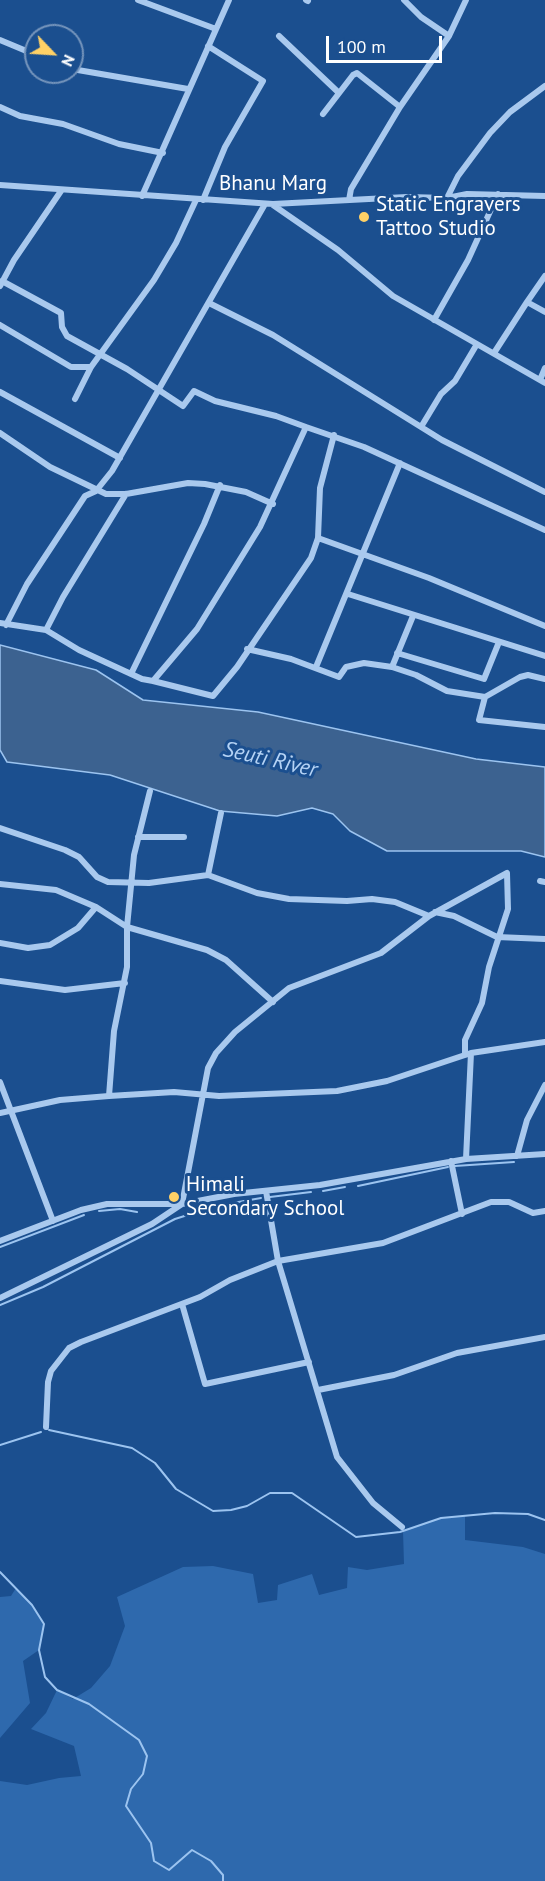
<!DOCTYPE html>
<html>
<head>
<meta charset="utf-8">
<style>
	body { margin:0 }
	#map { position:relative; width:545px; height:1881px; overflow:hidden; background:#1b4f8f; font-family:"PT Sans",sans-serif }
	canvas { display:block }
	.north { position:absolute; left:24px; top:24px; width:60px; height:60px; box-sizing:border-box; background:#1b4f8f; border:2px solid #7695bc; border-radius:50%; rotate:115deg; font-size:16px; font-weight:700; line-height:24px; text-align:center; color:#fff }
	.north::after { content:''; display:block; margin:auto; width:21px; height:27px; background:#ffd166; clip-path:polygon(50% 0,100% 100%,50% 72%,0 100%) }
	.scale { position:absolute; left:326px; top:36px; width:116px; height:27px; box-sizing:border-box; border:3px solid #fff; border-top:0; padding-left:8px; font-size:18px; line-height:21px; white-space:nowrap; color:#fff; -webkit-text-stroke:4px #1b4f8f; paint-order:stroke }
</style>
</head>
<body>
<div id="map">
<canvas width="545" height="1881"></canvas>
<div class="north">N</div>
<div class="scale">100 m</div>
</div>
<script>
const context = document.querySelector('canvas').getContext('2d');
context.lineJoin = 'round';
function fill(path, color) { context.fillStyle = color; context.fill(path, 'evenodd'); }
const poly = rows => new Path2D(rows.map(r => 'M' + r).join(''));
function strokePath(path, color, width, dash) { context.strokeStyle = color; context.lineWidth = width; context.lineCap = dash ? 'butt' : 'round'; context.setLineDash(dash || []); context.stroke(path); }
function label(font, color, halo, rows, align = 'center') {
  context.font = font + ' "PT Sans",sans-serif'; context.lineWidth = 6; context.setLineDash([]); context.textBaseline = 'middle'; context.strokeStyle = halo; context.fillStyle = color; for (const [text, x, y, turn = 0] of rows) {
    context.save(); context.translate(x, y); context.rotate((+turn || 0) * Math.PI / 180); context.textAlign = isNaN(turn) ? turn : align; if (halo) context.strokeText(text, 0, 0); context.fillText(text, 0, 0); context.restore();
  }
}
const green = poly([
	[465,1516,465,1540,523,1547,545,1554,545,1881,0,1881,0,1781,27,1785,59,1778,81,1776,74,1746,31,1729,46,1713,57,1690,73,1699,91,1688,110,1666,125,1626,117,1597,183,1567,213,1566,253,1574,258,1603,277,1600,278,1585,312,1574,319,1595,347,1588,348,1567,367,1570,404,1564,403,1531,441,1518],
	[16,1588,32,1605,44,1624,39,1650,23,1661,30,1703,0,1738,0,1597,11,1596]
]);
const water = poly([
	[0,645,96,670,143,700,258,712,476,759,545,767,545,857,521,851,387,851,350,831,333,814,312,808,277,816,220,811,110,775,7,762,0,750,0,645]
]);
const stream = poly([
	[455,1166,514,1162],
	[358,1186,448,1167],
	[323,1191,345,1187],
	[270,1197,311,1192],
	[99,1211,120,1209,137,1212],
	[0,1247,84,1215],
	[0,1305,43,1287,175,1219,216,1206,261,1198],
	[49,1430,132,1448,155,1463,176,1489,213,1511,231,1510,247,1506,270,1493,292,1493,356,1537,400,1532,441,1518,495,1513,528,1514,545,1520],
	[0,1445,41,1432],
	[0,1572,32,1605,44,1624,39,1650,45,1677,57,1690,89,1704,139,1740,147,1756,143,1774,131,1789,126,1806,151,1843,154,1861,169,1870,192,1850,211,1861,223,1875,223,1881]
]);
const minor = poly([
	[138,0,216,29],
	[306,0,308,1],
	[404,0,421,17,449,36],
	[279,36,339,93],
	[0,40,36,55],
	[72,69,188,89],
	[0,107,20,116,63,124,119,144,163,153],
	[323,114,353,75,357,73,400,107],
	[0,185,273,204,407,197,447,198,467,194,545,196],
	[142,196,229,0],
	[447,198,458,176,490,133,510,112,545,86],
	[203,200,225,147,263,81,208,46],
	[349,200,351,189,400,107,449,36,466,0],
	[273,205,338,250,393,296,545,383],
	[545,276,527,302,545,312],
	[2,281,61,313,62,327,67,336,127,369,183,406,194,391,215,401,276,416,306,427],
	[0,286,14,260,61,191],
	[209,303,273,335,442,440,545,492],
	[434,320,468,260,498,194],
	[0,325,71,367,91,367],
	[494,353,527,302],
	[540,380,545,368],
	[0,392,120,458],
	[75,399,91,367,154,280,176,243,196,200],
	[421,427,441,394,455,381,477,344],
	[0,433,50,467,106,494,126,494,188,483,205,484,246,492,273,504],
	[318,538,429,578,545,626],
	[348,594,545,656],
	[0,623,46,630,79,650,142,679,153,681,197,629,260,527,306,427,364,447,545,530],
	[6,625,27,584,85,496,96,491,112,471,265,204],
	[46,630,63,597,126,494],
	[247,649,291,659,339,677,346,667,364,663,392,667,416,675,447,691,485,697,479,720,545,727],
	[397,653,484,679,499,642],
	[316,667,400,463],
	[392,667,413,616],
	[131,674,204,524,220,485],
	[153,681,213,696,237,667,311,558,318,538,320,488,334,435],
	[485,697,520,677,528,675,545,679],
	[0,828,65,850,79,857,97,877,108,882,149,883,208,875,257,893,289,899,347,901,372,899,395,902,429,916],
	[138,837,184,837],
	[208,875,221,813],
	[540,881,545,882],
	[0,884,56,890,96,907,127,927,134,855,150,791],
	[435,912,454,916,497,937,545,939],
	[0,943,28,948,50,945,78,928,96,907],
	[0,981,65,990,125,983],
	[0,1082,53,1221],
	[109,1096,114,1031,127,967,127,927,207,950,226,960,273,1002],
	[0,1113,60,1100,109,1096,174,1092,219,1096,337,1091,387,1081,471,1053,545,1042],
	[517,1156,527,1120,545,1085],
	[466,1159,471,1053],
	[451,1161,462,1214],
	[266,1191,278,1261,337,1457,373,1503,402,1527],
	[0,1241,81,1210,107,1204,182,1204,234,1194,320,1185,466,1159,545,1154],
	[0,1298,152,1224,182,1204,208,1068,216,1053,235,1032,289,988,381,953,429,916,507,873,508,909,489,967,482,1003,465,1040,465,1055],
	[182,1304,205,1384,309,1362],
	[318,1390,394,1375,457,1353,545,1337],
	[46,1427,48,1382,51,1371,69,1348,81,1342,200,1297,230,1280,278,1261,383,1243,491,1202,509,1202,533,1213,545,1211]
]);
const markers = [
	[364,217,6,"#ffd166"],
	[174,1197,6,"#ffd166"]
];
const streetNames = [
	["Bhanu Marg",273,184]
];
const poiNames = [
	["Static Engravers",376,205],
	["Tattoo Studio",376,229],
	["Himali",186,1185],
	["Secondary School",186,1209]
];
const waterNames = [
	["Seuti River",270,760,13]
];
fill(green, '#2e69ad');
fill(water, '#3c6290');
strokePath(water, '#9cc4f0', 1.5);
strokePath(stream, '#9cc4f0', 2);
strokePath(minor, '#a9c9ee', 6);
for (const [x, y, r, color] of markers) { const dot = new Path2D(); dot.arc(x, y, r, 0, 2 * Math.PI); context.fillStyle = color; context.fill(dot); strokePath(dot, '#1b4f8f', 2); }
label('21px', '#fff', '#1b4f8f', streetNames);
label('21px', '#fff', '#1b4f8f', poiNames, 'left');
label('italic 22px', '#b5d3f5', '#1b4f8f', waterNames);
</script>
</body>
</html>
